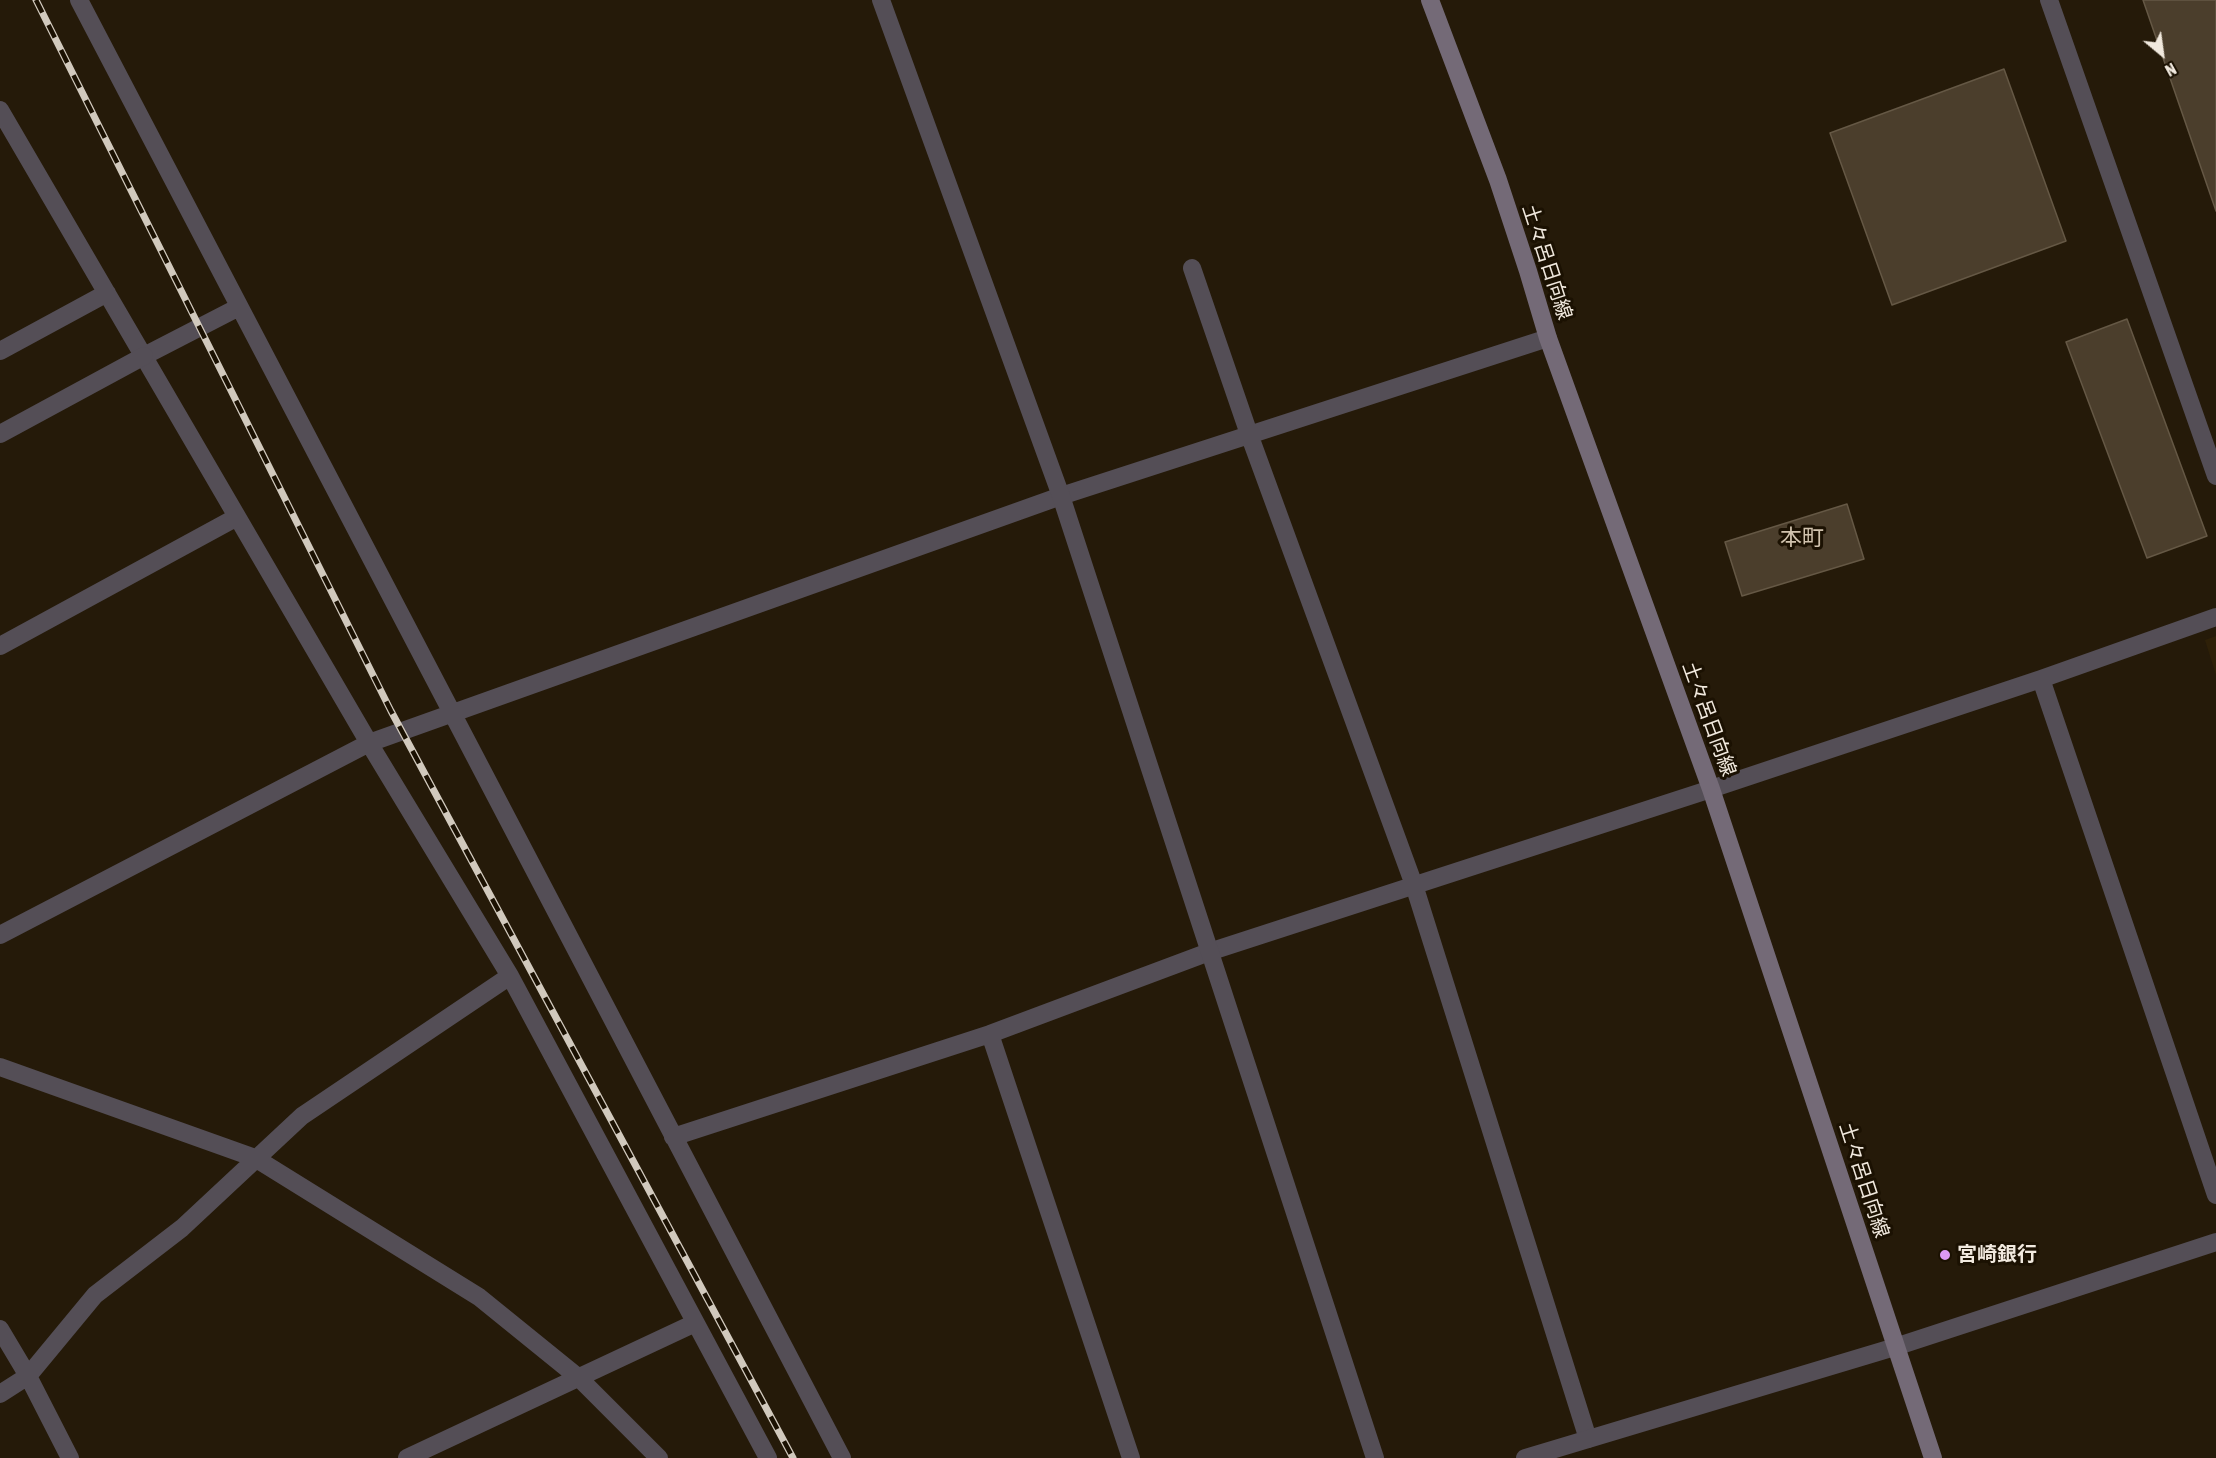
<!DOCTYPE html>
<html>
<head>
<meta charset="utf-8">
<style>
	body { margin:0 }
	#map { position:relative; width:2216px; height:1458px; overflow:hidden; background:#251a09; font-family:"Asap Condensed",sans-serif }
	canvas { display:block }
	.north { position:absolute; left:2132px; top:24px; width:60px; height:60px; -webkit-text-stroke:4px #1b1102; paint-order:stroke; rotate:151deg; font-size:16px; font-weight:700; line-height:24px; text-align:center; color:#f1e9de }
	.north::after { content:''; display:block; margin:auto; width:21px; height:27px; background:#f1e9de; clip-path:polygon(50% 0,100% 100%,50% 72%,0 100%) }
</style>
</head>
<body>
<div id="map">
<canvas width="2216" height="1458"></canvas>
<div class="north">N</div>
</div>
<script>
const context = document.querySelector('canvas').getContext('2d');
context.lineJoin = 'round';
function fill(path, color) { context.fillStyle = color; context.fill(path, 'evenodd'); }
const poly = rows => new Path2D(rows.map(r => 'M' + r).join(''));
function strokePath(path, color, width, dash) { context.strokeStyle = color; context.lineWidth = width; context.lineCap = dash ? 'butt' : 'round'; context.setLineDash(dash || []); context.stroke(path); }
function label(font, color, halo, rows, align = 'center') {
  context.font = font + ' "Asap Condensed","Noto Sans JP",sans-serif'; context.lineWidth = 6; context.setLineDash([]); context.textBaseline = 'middle'; context.strokeStyle = halo; context.fillStyle = color; for (const [text, x, y, turn = 0] of rows) {
    context.save(); context.translate(x, y); context.rotate((+turn || 0) * Math.PI / 180); context.textAlign = isNaN(turn) ? turn : align; if (halo) context.strokeText(text, 0, 0); context.fillText(text, 0, 0); context.restore();
  }
}
const built = poly([
	[2216,636,2216,675,2205,640]
]);
const building = poly([
	[2143,0,2216,0,2216,211,2143,0],
	[2004,69,2066,241,1892,305,1830,133,2004,69],
	[2127,319,2207,536,2147,558,2066,342,2127,319],
	[1847,504,1864,559,1742,596,1725,542,1847,504]
]);
const minor = poly([
	[79,0,842,1458],
	[2049,0,2216,476],
	[0,110,369,743,510,976,302,1116,182,1228,95,1295,28,1376,0,1394],
	[1192,268,1249,434,1414,885,1588,1439],
	[0,351,107,293],
	[144,356,239,307],
	[0,646,237,517],
	[2041,679,2216,1195],
	[0,935,369,743,1061,496,1548,338],
	[510,976,768,1458],
	[0,1067,255,1158,479,1297,579,1378,659,1458],
	[673,1137,990,1034],
	[0,1329,28,1376,70,1458],
	[407,1458,695,1323],
	[1131,1458,990,1034,1209,952,1711,789,2041,679,2216,617]
]);
const tertiary = poly([
	[881,0,1061,496,1375,1458],
	[0,434,144,356],
	[1525,1458,1895,1347,2216,1242]
]);
const secondary = poly([
	[1430,0,1498,180,1528,271,1548,338,1711,789,1933,1458]
]);
const rail = poly([
	[36,0,391,711,793,1458]
]);
const markers = [
	[1945,1255,6,"#dc99f4"]
];
const streetNames = [
	["土々呂日向線",1547,262,72],
	["土々呂日向線",1709,719,70],
	["土々呂日向線",1864,1180,72]
];
const poiNames = [
	["宮崎銀行",1957,1255]
];
const quarterNames = [
	["本町",1802,538]
];
fill(built, '#2e2008');
fill(building, '#4b3e2c');
strokePath(building, '#655845', 1.5);
strokePath(minor, '#544e56', 18);
strokePath(tertiary, '#544e56', 18);
strokePath(secondary, '#746a77', 18);
strokePath(rail, '#d1c9bd', 7);
strokePath(rail, '#1b1102', 4.5, [14]);
for (const [x, y, r, color] of markers) { const dot = new Path2D(); dot.arc(x, y, r, 0, 2 * Math.PI); context.fillStyle = color; context.fill(dot); strokePath(dot, '#1b1102', 2); }
label('20px', '#f1e9de', '#1b1102', streetNames);
label('bold 20px', '#f1e9de', '#1b1102', poiNames, 'left');
label('22px', '#d1c3ae', '#1b1102', quarterNames);
</script>
</body>
</html>
